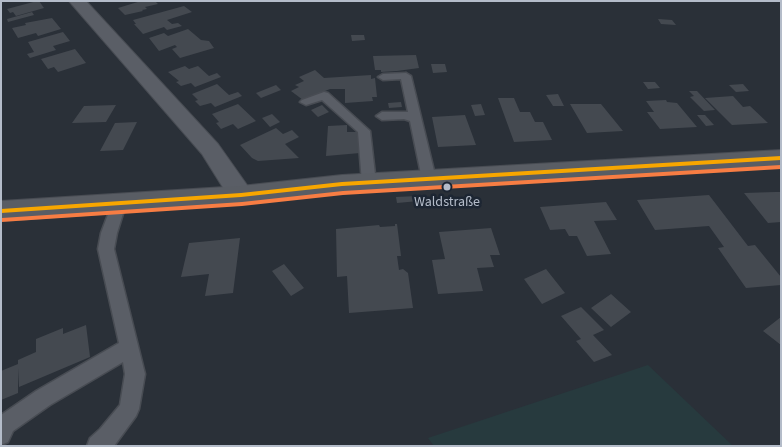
<!DOCTYPE html>
<html>
<head>
<meta charset="utf-8">
<style>
	body { margin:0 }
	#map { position:relative; width:782px; height:447px; overflow:hidden; background:#2a3038; font-family:"Source Sans 3",sans-serif }
	canvas { display:block }
	.frame { position:absolute; inset:0; border:2px solid #b4bcc9; pointer-events:none }
</style>
</head>
<body>
<div id="map">
<canvas width="782" height="447"></canvas>
<div class="frame"></div>
</div>
<script>
const context = document.querySelector('canvas').getContext('2d');
context.lineJoin = 'round';
function fill(path, color) { context.fillStyle = color; context.fill(path, 'evenodd'); }
const poly = rows => new Path2D(rows.map(r => 'M' + r).join(''));
function strokePath(path, color, width, dash) { context.strokeStyle = color; context.lineWidth = width; context.lineCap = dash ? 'butt' : 'round'; context.setLineDash(dash || []); context.stroke(path); }
function label(font, color, halo, rows, align = 'center') {
  context.font = font + ' "Source Sans 3",sans-serif'; context.lineWidth = 5; context.setLineDash([]); context.textBaseline = 'middle'; context.strokeStyle = halo; context.fillStyle = color; for (const [text, x, y, turn = 0] of rows) {
    context.save(); context.translate(x, y); context.rotate((+turn || 0) * Math.PI / 180); context.textAlign = isNaN(turn) ? turn : align; if (halo) context.strokeText(text, 0, 0); context.fillText(text, 0, 0); context.restore();
  }
}
const green = poly([
	[648,365,733,446,434,446,428,438]
]);
const building = poly([
	[37,1,39,1,44,8,16,16,13,12,10,13,7,9],
	[141,1,155,1,158,4,145,7,147,9,142,10,143,11,125,15,118,8],
	[184,6,192,12,167,20,172,24,178,23,182,26,167,30,164,27,143,34,134,24,136,24,133,20],
	[32,12,34,15,8,22,7,19],
	[52,18,61,29,38,36,36,33,18,38,12,28,26,25,25,23],
	[658,19,672,20,676,25,661,24],
	[188,29,201,40,209,41,214,48,180,58,172,49,177,47,175,45,159,51,149,38,164,33,168,36],
	[63,32,70,41,53,46,56,50,30,58,27,54,34,52,28,42],
	[351,35,364,35,365,40,352,41],
	[75,49,86,63,58,72,54,67,48,69,41,59],
	[416,55,419,68,397,71,381,72,381,70,375,70,373,56],
	[431,64,445,64,447,72,433,73],
	[185,66,189,69,198,66,209,76,217,73,221,77,195,87,191,83,181,86,176,82,179,81,168,72],
	[315,70,324,78,371,75,371,79,375,78,377,97,372,97,373,101,345,103,345,89,330,89,303,100,291,91,299,87,295,85,304,81,299,77],
	[643,82,655,82,660,88,648,89],
	[217,84,229,95,238,92,242,96,215,107,211,103,200,106,195,101,198,100,192,94],
	[743,84,749,91,736,92,729,85],
	[276,85,281,90,261,98,256,93],
	[689,91,697,91,715,110,704,111,690,97,694,96],
	[558,94,564,106,553,106,546,95],
	[733,96,743,107,750,106,768,123,732,125,705,98],
	[498,98,514,98,520,112,530,112,535,122,543,122,552,140,514,142],
	[666,100,667,102,677,103,697,127,660,129,647,112,654,112,646,101],
	[401,102,402,107,389,108,388,103],
	[238,104,256,121,238,129,233,124,221,129,216,123,219,122,212,114],
	[481,104,485,115,475,116,471,105],
	[570,104,601,104,623,131,587,133],
	[116,105,106,122,72,123,84,106],
	[322,105,329,112,318,117,311,110],
	[272,114,280,122,270,127,262,118],
	[465,115,476,145,438,147,432,117],
	[697,115,705,115,714,125,706,126],
	[137,122,123,150,100,151,115,123],
	[347,125,347,132,359,132,360,153,326,156,328,126],
	[276,128,283,134,292,130,299,137,285,144,299,158,258,161,252,158,240,145],
	[775,192,781,192,781,222,768,223,744,193],
	[709,195,748,246,755,245,781,277,781,285,746,288,718,248,724,247,709,226,655,230,637,200],
	[418,196,419,201,397,203,396,197],
	[606,202,617,220,594,221,611,254,587,256,577,236,569,236,565,229,550,230,540,207],
	[395,224,397,224,401,256,397,256,399,270,403,269,408,273,413,308,349,313,347,276,337,277,336,229,379,225,380,227,395,226],
	[491,228,500,255,490,255,494,267,477,268,483,291,438,294,432,260,445,259,439,232],
	[240,238,233,293,205,296,209,274,181,277,189,243],
	[284,264,304,288,291,296,272,271],
	[546,269,565,293,542,304,524,279],
	[611,294,631,312,611,327,591,308],
	[581,307,604,330,593,335,612,355,594,362,576,341,581,339,561,316],
	[781,317,781,345,763,331],
	[86,325,90,357,19,387,18,368,18,393,1,400,1,371,18,364,18,360,36,352,36,339,63,328,63,334]
]);
const service = poly([
	[406,73,411,76,436,179,434,182,429,184,424,182,422,179,410,121,404,119,382,120,376,116,382,112,408,112,401,79,383,80,378,77,383,74,406,73],
	[324,92,328,93,370,131,376,183,374,186,364,186,362,183,358,132,322,100,306,105,300,102,302,100,324,92],
	[119,199,124,200,126,204,117,233,114,249,145,374,139,409,136,416,114,446,87,446,90,438,100,429,120,405,125,374,123,362,50,405,13,431,8,442,1,445,1,415,36,391,119,343,98,249,101,233,112,204,114,200,119,199]
]);
const minor = poly([
	[69,1,86,1,218,144,254,195,250,202,241,204,232,202,202,154,69,1]
]);
const secondary = poly([
	[781,150,781,166,342,193,241,204,1,221,1,201,241,186,342,175,781,150]
]);
const bus1 = poly([
	[781,156,781,160,342,186,241,197,1,213,1,209,241,193,342,182,781,156]
]);
const bus2 = poly([
	[781,165,781,169,343,195,242,206,1,222,2,218,242,202,343,191,781,165]
]);
const markers = [
	[447,187,4.5,"#b4bcc9"]
];
const busNames = [
	["Waldstraße",447,203]
];
fill(green, '#273a3e');
fill(building, '#444950');
strokePath(service, '#484c53', 3);
strokePath(minor, '#484c53', 2);
strokePath(secondary, '#484c53', 2);
fill(service, '#5a5e66');
fill(minor, '#5a5e66');
fill(secondary, '#595d64');
fill(bus1, '#f7a600');
fill(bus2, '#f77d43');
for (const [x, y, r, color] of markers) { const dot = new Path2D(); dot.arc(x, y, r, 0, 2 * Math.PI); context.fillStyle = color; context.fill(dot); strokePath(dot, '#1d2633', 2); }
label('14px', '#b4bcc9', '#1d2633', busNames);
</script>
</body>
</html>
